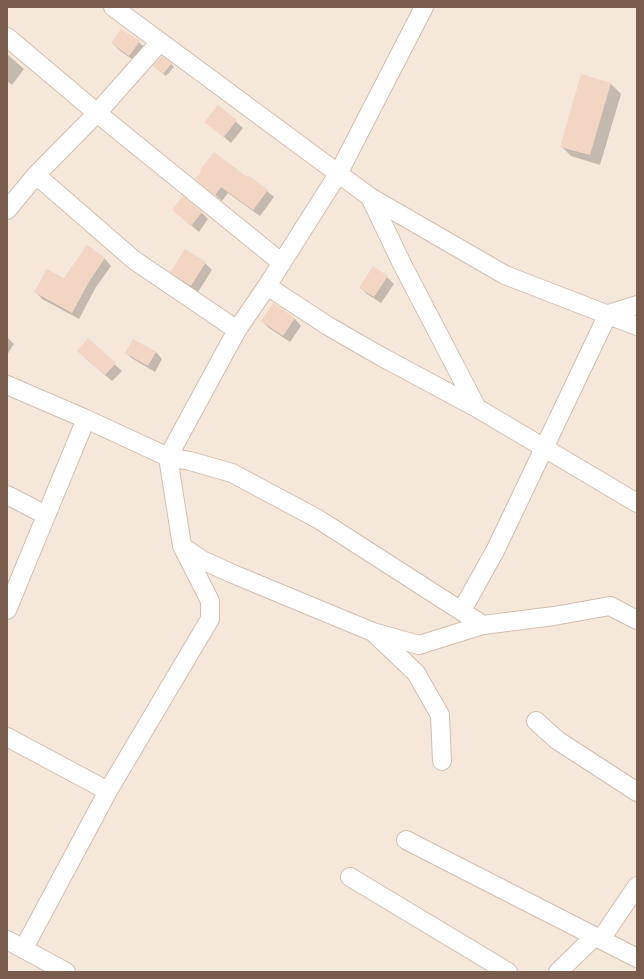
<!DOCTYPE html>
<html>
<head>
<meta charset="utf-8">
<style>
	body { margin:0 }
	#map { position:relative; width:644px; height:979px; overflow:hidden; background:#fdf6ec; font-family:"Fira Sans",sans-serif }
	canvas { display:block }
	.frame { position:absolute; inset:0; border:8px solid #7a5c4d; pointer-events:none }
</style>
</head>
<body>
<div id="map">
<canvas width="644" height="979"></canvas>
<div class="frame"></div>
</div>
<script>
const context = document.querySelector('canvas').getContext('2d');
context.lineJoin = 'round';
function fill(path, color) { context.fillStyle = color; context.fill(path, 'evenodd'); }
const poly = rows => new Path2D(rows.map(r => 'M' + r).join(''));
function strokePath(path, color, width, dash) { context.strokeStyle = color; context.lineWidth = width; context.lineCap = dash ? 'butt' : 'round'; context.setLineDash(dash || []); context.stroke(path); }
const residential = poly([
	[7,7,637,7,637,972,7,972]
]);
const shadow = poly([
	[139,42,146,49,136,62,119,50,112,43],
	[7,54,24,69,12,85,7,81],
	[171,64,174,67,166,76,157,69],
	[582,75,611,84,621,94,600,165,571,156,561,146],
	[218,106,243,128,231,143,206,122],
	[249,176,274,197,260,216,228,193,222,201,197,179,247,179],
	[173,210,201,212,208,219,199,232],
	[87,247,105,259,111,266,96,287,79,319,42,299,36,292,65,279],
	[205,263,212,270,198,292,178,278,171,272],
	[373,268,387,277,394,284,381,303,367,294,360,287],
	[273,305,295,319,301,326,290,342,269,328,262,321],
	[7,337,14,344,7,355],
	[88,340,122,371,112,381,85,358],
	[133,340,156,352,162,359,155,372,133,359,126,353]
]);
const building = poly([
	[121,29,140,41,129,56,111,43],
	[162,56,172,63,163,74,153,66],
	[581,74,611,83,590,155,560,147],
	[218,105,237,120,224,137,204,122],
	[214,152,247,177,248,175,268,190,253,210,221,187,215,195,195,179,201,172,200,170],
	[183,196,202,212,191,226,172,210],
	[87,245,105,258,90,280,72,313,34,292,47,269,64,278],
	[185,249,206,262,191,286,170,272],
	[373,266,388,276,374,297,359,288],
	[273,303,295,318,283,336,261,321],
	[88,338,116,363,105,375,77,351],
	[133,339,156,352,148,366,125,353]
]);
const minor = poly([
	[113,7,370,197,505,275,637,326],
	[7,37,97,113,282,263],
	[36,175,134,260,237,330],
	[370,197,402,264,477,408],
	[7,210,36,175,97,113,160,42],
	[267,286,328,326,382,357,477,408,637,503],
	[7,385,86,419,168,457,190,461,232,473,318,519,483,625],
	[7,495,46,515],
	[183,547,202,560,233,574,373,632,419,645,483,625,554,616,610,606,637,620],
	[7,610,86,419],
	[462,610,495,551,608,314,637,305],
	[375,634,416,673,440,715,442,761],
	[536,721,557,740,637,792],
	[7,737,108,791],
	[406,840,637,958],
	[350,877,508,972],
	[601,939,637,886],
	[7,940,66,972],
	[24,948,108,791,210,619,210,601,182,546,168,457,237,330,267,286,338,174,424,7],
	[558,972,595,936]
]);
fill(residential, '#f5e8da');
fill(shadow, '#0003');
fill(building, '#f3d5c3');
strokePath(minor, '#d1beb0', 20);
strokePath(minor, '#fff', 18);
</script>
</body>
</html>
